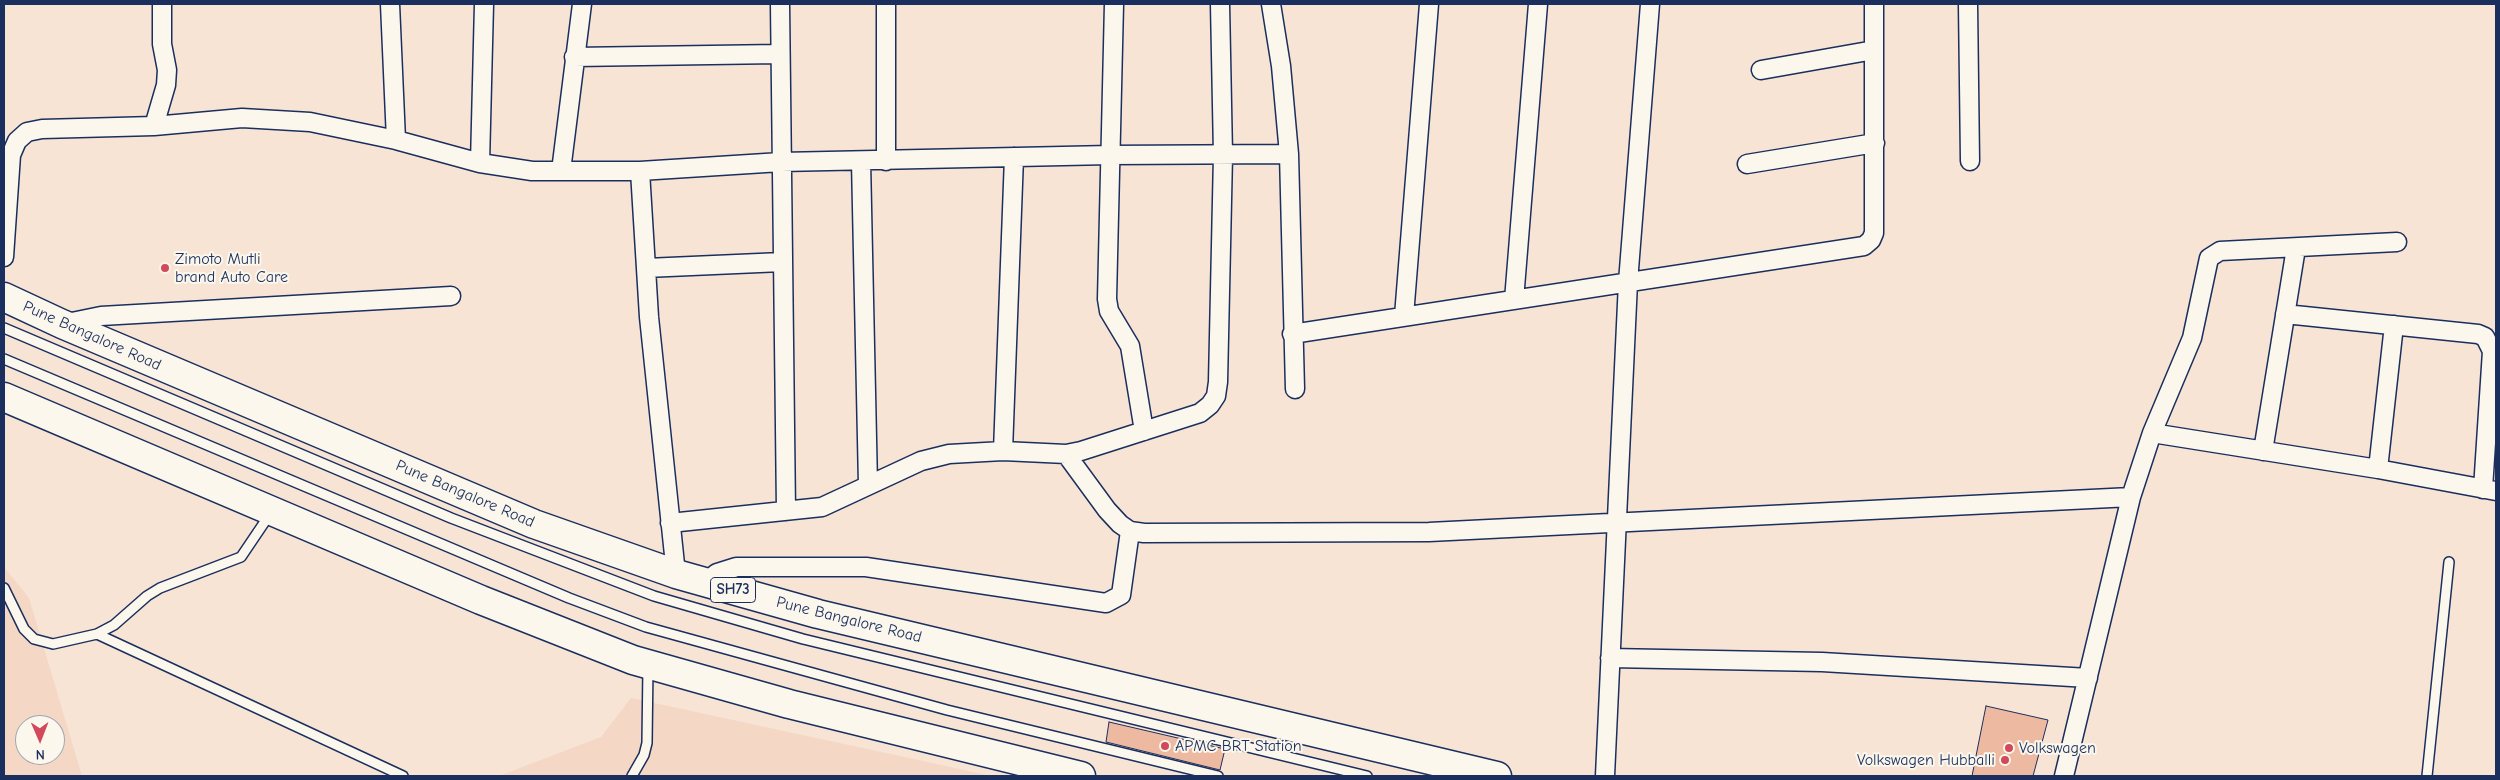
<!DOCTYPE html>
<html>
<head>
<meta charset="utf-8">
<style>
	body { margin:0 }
	#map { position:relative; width:2500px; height:780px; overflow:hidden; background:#f7e4d5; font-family:"Comic Neue",sans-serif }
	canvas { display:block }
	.frame { position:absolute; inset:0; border:5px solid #1b2f5e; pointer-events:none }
	.north { position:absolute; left:15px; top:715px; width:50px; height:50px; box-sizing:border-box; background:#fbf7ec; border:1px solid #a1a7b3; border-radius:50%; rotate:179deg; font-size:14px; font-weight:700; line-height:20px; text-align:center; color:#1b2f5e }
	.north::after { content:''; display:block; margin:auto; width:18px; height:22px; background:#d1495b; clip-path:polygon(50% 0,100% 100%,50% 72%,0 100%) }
</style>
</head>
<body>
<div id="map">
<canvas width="2500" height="780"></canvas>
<div class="frame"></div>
<div class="north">N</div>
</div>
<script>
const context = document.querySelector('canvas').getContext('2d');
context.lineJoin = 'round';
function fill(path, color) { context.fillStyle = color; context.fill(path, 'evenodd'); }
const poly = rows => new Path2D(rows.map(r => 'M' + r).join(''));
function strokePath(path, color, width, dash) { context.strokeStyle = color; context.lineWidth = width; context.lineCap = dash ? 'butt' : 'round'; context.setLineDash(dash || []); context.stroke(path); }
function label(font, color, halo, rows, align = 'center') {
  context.font = font + ' "Comic Neue",sans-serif'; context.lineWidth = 4; context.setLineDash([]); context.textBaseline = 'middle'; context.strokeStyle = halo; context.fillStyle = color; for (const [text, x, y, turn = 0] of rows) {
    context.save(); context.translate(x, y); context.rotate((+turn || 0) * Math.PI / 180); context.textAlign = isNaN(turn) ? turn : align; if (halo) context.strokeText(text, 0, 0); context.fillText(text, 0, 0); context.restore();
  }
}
const built = poly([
	[4,567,29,598,82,776,4,776],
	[25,725,55,725,55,755,25,755],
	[631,698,909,758,991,776,499,776,601,737]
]);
const building = poly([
	[1986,706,2048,720,2033,776,1972,776,1986,706],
	[1109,722,1225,749,1220,770,1106,742,1109,722]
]);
const lane = poly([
	[4,328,451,518,654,596,803,639,1367,776],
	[4,359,569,598,646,627,947,710,1218,776],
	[4,588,24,629,34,639,53,644,97,634,114,625,147,596,160,588,241,557,270,514],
	[97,634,403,776],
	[632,776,644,755,647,743,648,666],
	[2427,776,2449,562]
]);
const street = poly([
	[390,4,396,140],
	[780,4,786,511],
	[1114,4,1107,299,1109,311,1130,346,1144,431],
	[1271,4,1281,66,1289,154,1295,389],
	[1968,4,1970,161],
	[574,57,779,54],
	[1761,70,1874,50],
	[154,126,166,85,167,70,162,44,162,4],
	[861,161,868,485],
	[886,161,886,4],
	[480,163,484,4],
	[1747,164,1875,143],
	[561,171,582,4],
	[640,171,649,317,676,574],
	[4,257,11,155,17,141,27,132,42,129,154,126,242,118,310,122,396,140,480,163,532,171,640,171,781,162,1110,155,1289,154],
	[646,268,782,262],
	[1514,300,1538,4],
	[2285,314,2478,334,2485,337,2492,351,2483,489],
	[1404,316,1429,4],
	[62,324,101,316,451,296],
	[1292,334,1864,246,1871,240,1874,233,1874,4],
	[2152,433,2378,469,2496,491],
	[1003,451,1014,157],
	[2263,451,2296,248],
	[1066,454,1107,510,1120,524,1130,531,1144,533,1429,532,2131,497],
	[2378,469,2394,325],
	[670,523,822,507,921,461,949,454,1003,451,1066,454,1081,451,1200,413,1210,405,1216,396,1218,382,1223,155,1220,4],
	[706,582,717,573,736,567,866,567,1106,603,1121,595,1130,531],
	[1610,658,1822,662,2088,678],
	[1605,776,1628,282,1650,4],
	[2064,776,2131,497,2152,433,2192,338,2209,258,2220,251,2397,242]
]);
const primary = poly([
	[4,297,62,324,534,524,676,574,818,614,1497,776],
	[4,397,481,600,633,660,789,704,1081,776]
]);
const markers = [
	[165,268,5,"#d1495b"],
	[1165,746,5,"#d1495b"],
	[2009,748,5,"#d1495b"],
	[2005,760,5,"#d1495b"]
];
const shields = [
	[733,590,45]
];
const shieldNames = [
	["SH73",733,590]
];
const poiNames = [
	["Zimoto Mutli",175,259],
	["brand Auto Care",175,277],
	["APMC BRT Station",1175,746],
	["Volkswagen",2019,748],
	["Volkswagen Hubballi",1995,760,"right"]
];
const streetNames = [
	["Pune Bangalore Road",92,336,24],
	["Pune Bangalore Road",465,494,23],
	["Pune Bangalore Road",849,620,14]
];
fill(built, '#f4d7c5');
fill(building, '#edb9a0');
strokePath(building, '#1b2f5e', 1);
strokePath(lane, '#1b2f5e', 12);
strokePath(street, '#1b2f5e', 21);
strokePath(primary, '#1b2f5e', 31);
strokePath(lane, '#fbf7ec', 9);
strokePath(street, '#fbf7ec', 18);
strokePath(primary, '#fbf7ec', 28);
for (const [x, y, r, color] of markers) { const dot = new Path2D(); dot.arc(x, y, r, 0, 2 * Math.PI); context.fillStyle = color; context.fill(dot); strokePath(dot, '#fbf7ec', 2); }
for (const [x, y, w] of shields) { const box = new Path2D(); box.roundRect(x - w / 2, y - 12.5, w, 25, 4); context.fillStyle = '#fbf7ec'; context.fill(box); strokePath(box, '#1b2f5e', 1); }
label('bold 15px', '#1b2f5e', null, shieldNames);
label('16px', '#1b2f5e', '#fbf7ec', poiNames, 'left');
label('16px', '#1b2f5e', '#fbf7ec', streetNames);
</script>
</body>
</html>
